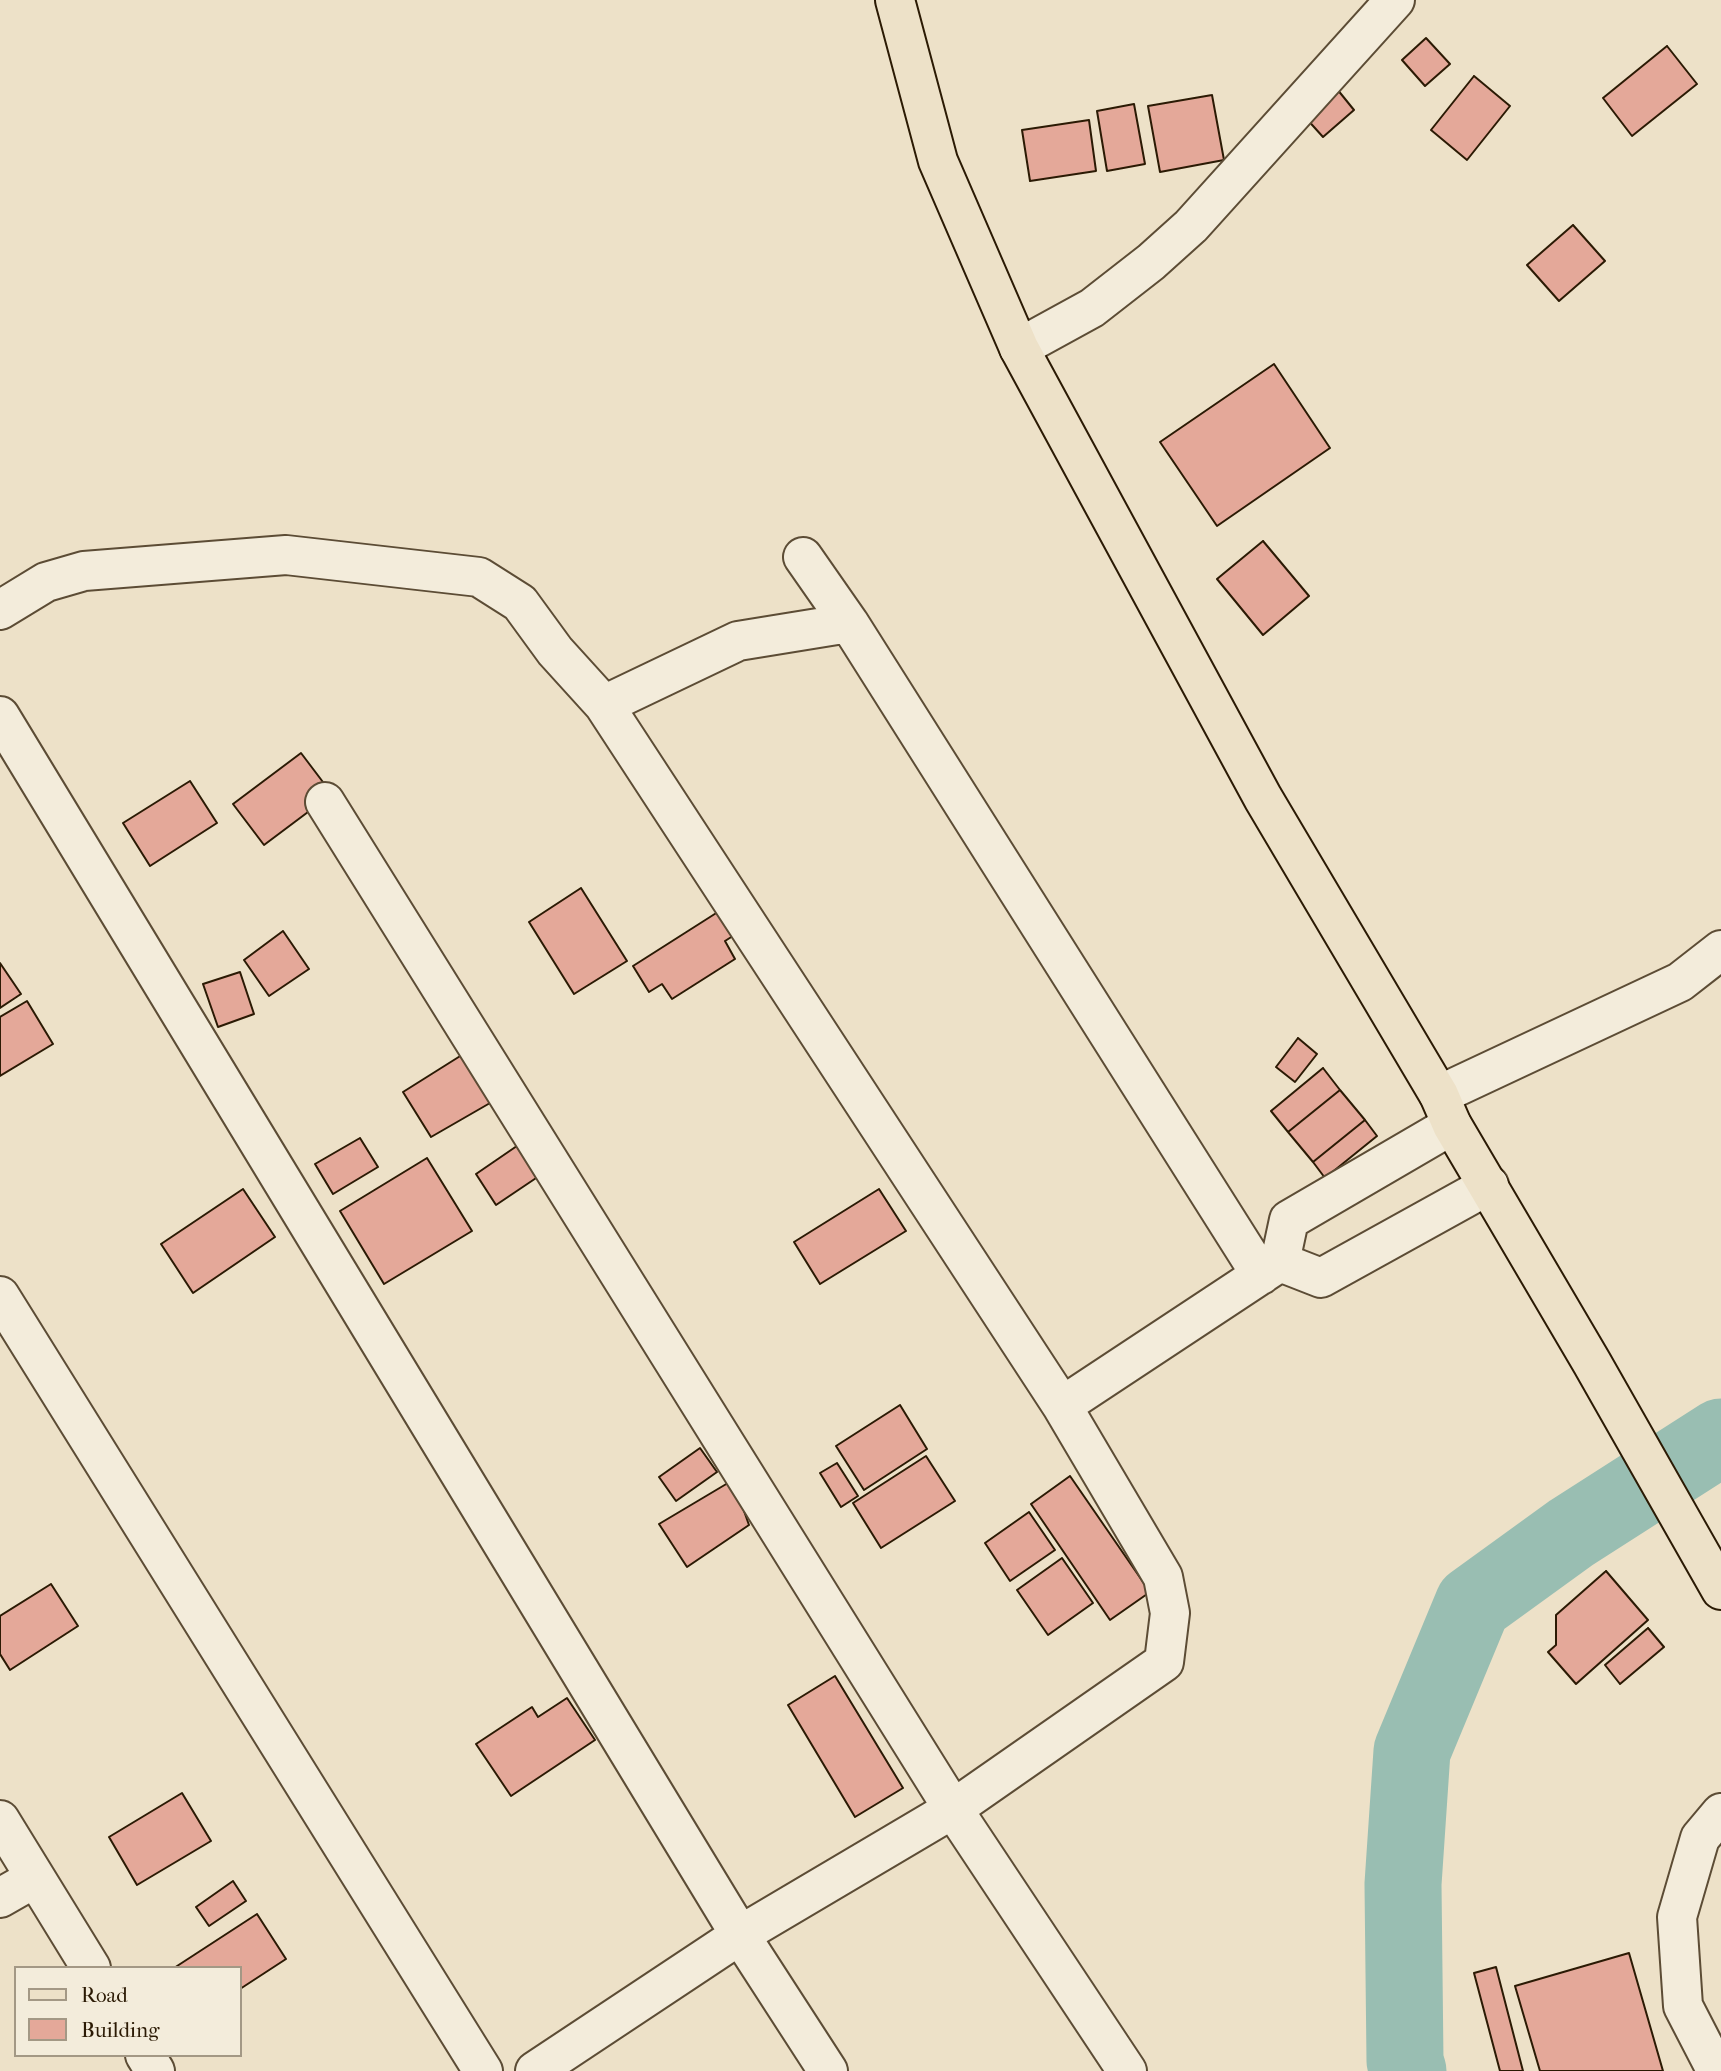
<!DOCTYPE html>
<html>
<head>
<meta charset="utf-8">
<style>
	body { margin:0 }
	#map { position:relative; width:1721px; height:2071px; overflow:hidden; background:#ede1c8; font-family:"IM FELL French Canon",serif }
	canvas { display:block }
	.legend { position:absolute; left:14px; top:1966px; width:228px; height:91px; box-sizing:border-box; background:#f3ecdb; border:2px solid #a39885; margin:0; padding:9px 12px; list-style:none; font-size:21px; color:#2b1a04 }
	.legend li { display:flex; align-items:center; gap:14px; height:35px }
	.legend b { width:35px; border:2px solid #a39885 }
</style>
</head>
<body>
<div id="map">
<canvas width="1721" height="2071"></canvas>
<ul class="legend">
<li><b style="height:9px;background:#ede1c8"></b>Road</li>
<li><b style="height:19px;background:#e4a899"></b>Building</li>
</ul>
</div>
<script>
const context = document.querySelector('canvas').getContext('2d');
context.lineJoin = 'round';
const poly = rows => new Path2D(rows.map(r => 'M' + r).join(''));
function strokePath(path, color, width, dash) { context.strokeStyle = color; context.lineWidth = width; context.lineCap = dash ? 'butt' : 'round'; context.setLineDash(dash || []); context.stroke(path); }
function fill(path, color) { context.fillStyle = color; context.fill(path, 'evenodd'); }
const river = poly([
	[1408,2071,1405,2061,1403,1884,1412,1751,1473,1604,1571,1533,1721,1437]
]);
const building = poly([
	[1426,38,1450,64,1425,86,1402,60,1426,38],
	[1667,46,1697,84,1632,136,1603,98,1667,46],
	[1474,76,1510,106,1467,160,1431,130,1474,76],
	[1337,89,1354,110,1323,137,1305,117,1337,89],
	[1212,95,1224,160,1160,172,1148,106,1212,95],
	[1134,104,1145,164,1107,171,1097,111,1134,104],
	[1089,120,1096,171,1030,181,1022,130,1089,120],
	[1573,225,1605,261,1559,301,1527,265,1573,225],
	[1274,364,1330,448,1217,526,1160,442,1274,364],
	[1263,541,1309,596,1263,635,1217,579,1263,541],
	[301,753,332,794,264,845,233,804,301,753],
	[190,781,217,823,150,866,123,823,190,781],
	[581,888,627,961,574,994,529,922,581,888],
	[721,910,736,934,725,941,735,959,672,999,662,984,649,992,633,966,721,910],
	[283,931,309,969,269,996,244,960,283,931],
	[0,963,21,994,0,1008,0,963],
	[240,972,254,1014,218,1027,203,984,240,972],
	[27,1001,53,1044,0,1076,0,1017,27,1001],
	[1298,1038,1317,1054,1295,1082,1276,1067,1298,1038],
	[465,1053,497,1099,431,1137,403,1092,465,1053],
	[1323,1068,1340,1090,1288,1132,1271,1111,1323,1068],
	[1340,1090,1365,1120,1313,1162,1288,1132,1340,1090],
	[1365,1120,1377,1136,1325,1178,1313,1162,1365,1120],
	[530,1137,551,1168,496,1205,476,1174,530,1137],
	[360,1138,378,1167,333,1194,315,1164,360,1138],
	[427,1158,472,1231,384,1284,340,1211,427,1158],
	[243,1189,275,1237,193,1293,161,1244,243,1189],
	[879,1189,906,1231,820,1284,794,1242,879,1189],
	[900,1405,927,1449,864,1490,836,1446,900,1405],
	[700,1448,717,1472,676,1501,659,1477,700,1448],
	[926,1456,955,1501,881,1548,853,1503,926,1456],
	[837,1463,858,1496,841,1507,820,1473,837,1463],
	[1070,1476,1150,1592,1110,1620,1031,1504,1070,1476],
	[733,1480,749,1525,687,1567,659,1524,733,1480],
	[1029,1512,1055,1550,1010,1581,985,1543,1029,1512],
	[1062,1558,1093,1603,1048,1635,1017,1590,1062,1558],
	[1606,1571,1648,1620,1576,1684,1548,1652,1556,1645,1556,1615,1606,1571],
	[51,1584,78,1626,10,1670,0,1654,0,1616,51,1584],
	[1648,1628,1664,1647,1620,1684,1605,1665,1648,1628],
	[835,1676,903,1788,855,1817,788,1705,835,1676],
	[567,1698,595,1740,511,1796,476,1744,532,1707,538,1717,567,1698],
	[182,1793,211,1841,137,1885,109,1837,182,1793],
	[233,1881,246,1901,209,1926,196,1907,233,1881],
	[257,1914,286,1959,240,1989,240,1968,174,1968,257,1914],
	[1629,1953,1663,2071,1540,2071,1515,1986,1629,1953],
	[1496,1967,1523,2071,1500,2071,1474,1973,1496,1967]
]);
const minor = poly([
	[1019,348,1092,308,1151,262,1191,226,1395,0],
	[803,557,849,623,1261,1275],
	[0,610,46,582,84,571,286,555,479,577,520,603,555,651,604,705,1062,1406,1163,1577,1170,1613,1164,1662,953,1809,740,1935,535,2071],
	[604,705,738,641,849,623],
	[0,716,740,1935,828,2071],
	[325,802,953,1809,1127,2071],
	[1439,1095,1680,982,1721,950],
	[1280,1262,1321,1278,1489,1185],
	[0,1296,483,2071],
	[1062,1406,1280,1262,1289,1220,1452,1125],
	[0,1820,91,1968],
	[0,1898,35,1878],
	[145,2055,155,2071],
	[1721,2071,1714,2066,1683,2006,1677,1917,1700,1838,1721,1813]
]);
const major = poly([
	[895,0,938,161,1019,348,1263,798,1439,1095,1452,1125,1592,1363,1721,1590]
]);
strokePath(river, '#99beb2', 77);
fill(building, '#e4a899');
strokePath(building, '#2b1a04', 2);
strokePath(minor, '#5c4c35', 42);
strokePath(major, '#2b1a04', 42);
strokePath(minor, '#f3ecdb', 38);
strokePath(major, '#ede1c8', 38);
</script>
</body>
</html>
